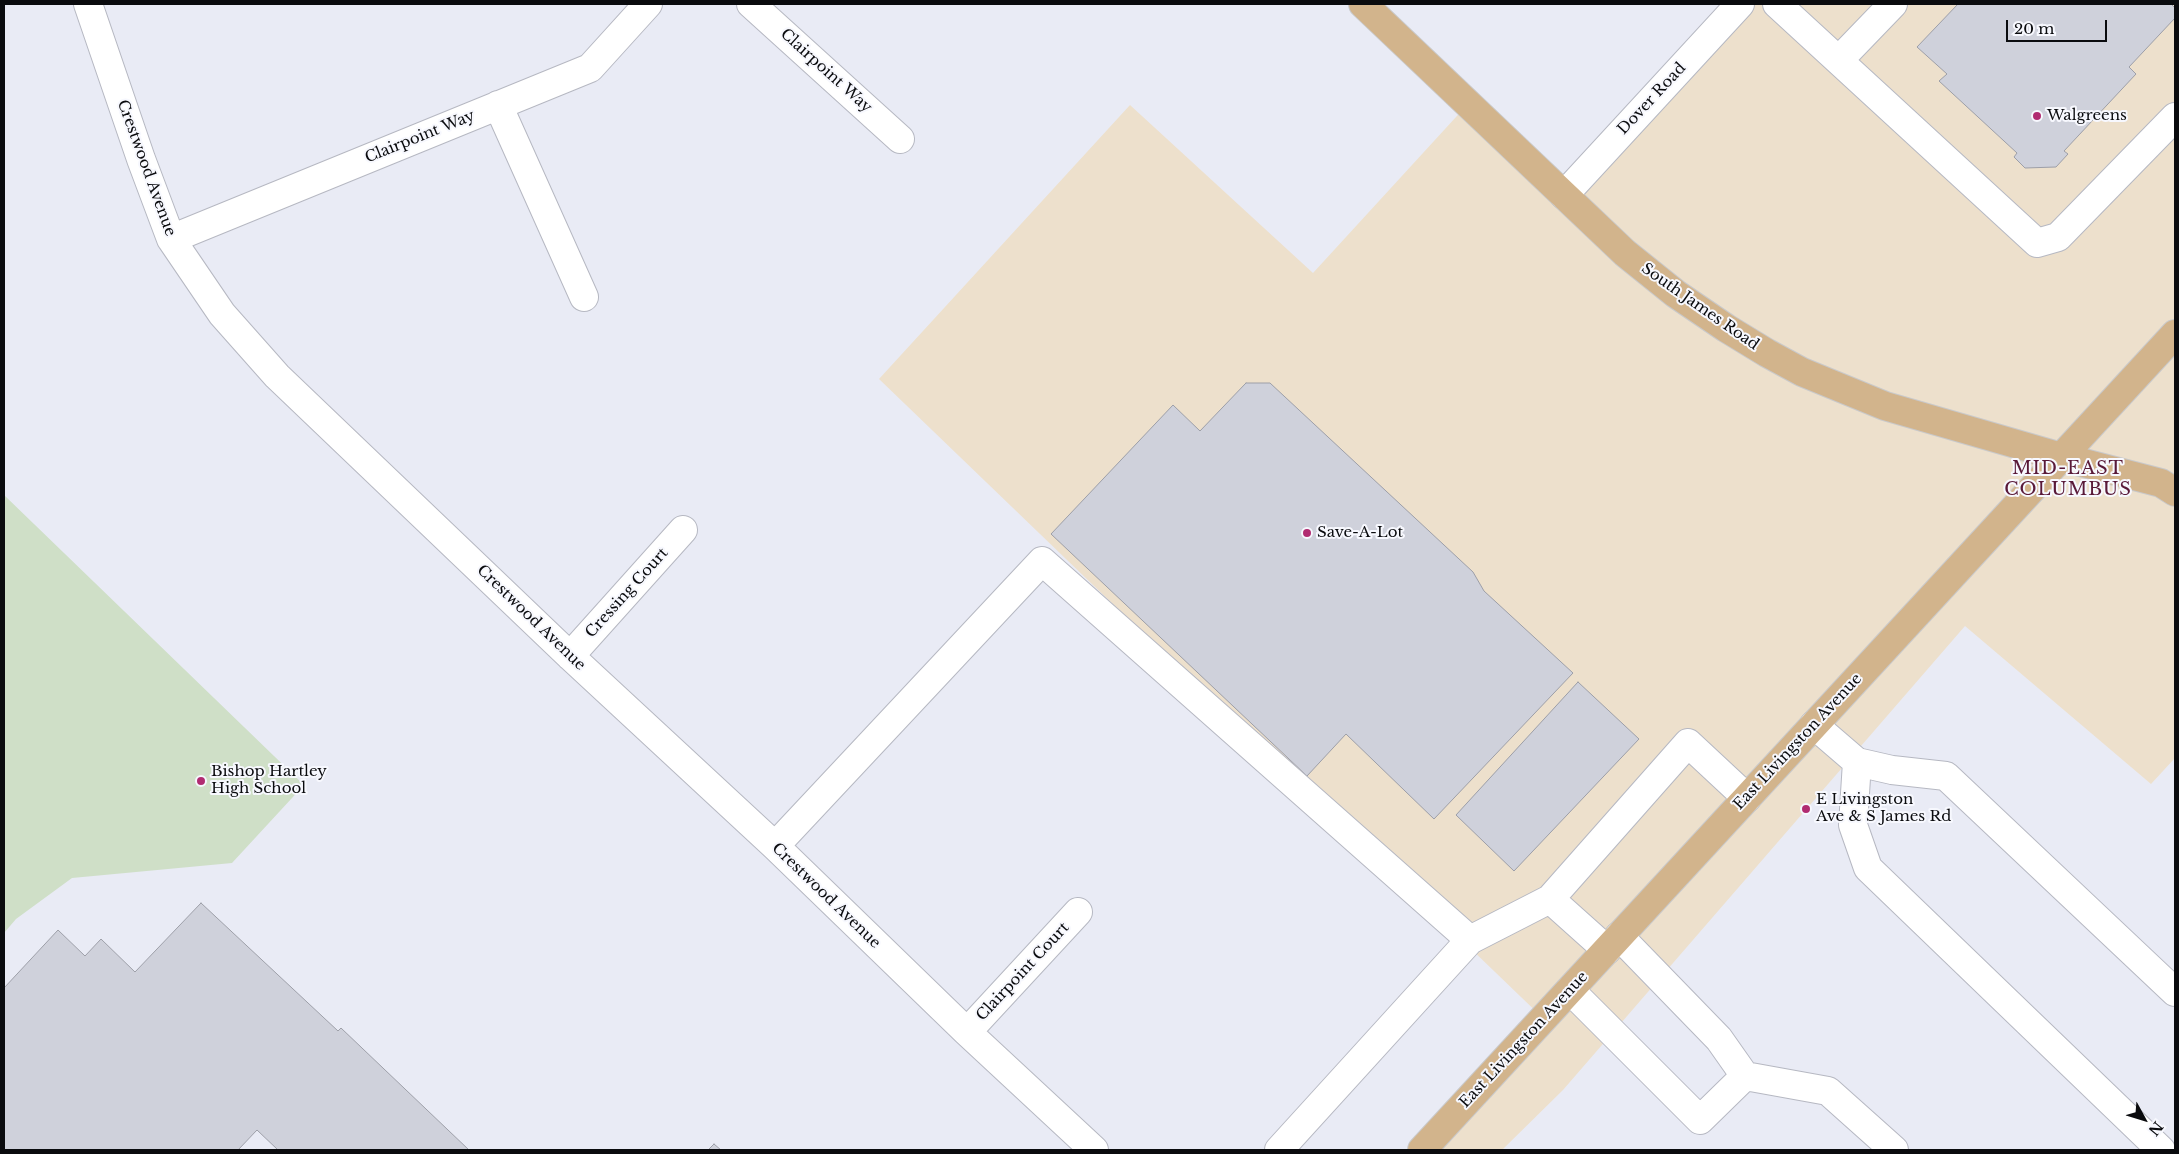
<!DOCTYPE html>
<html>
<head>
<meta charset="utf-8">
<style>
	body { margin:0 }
	#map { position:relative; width:2179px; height:1154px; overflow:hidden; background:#e9ebf5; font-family:"Libre Baskerville",serif }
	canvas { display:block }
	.frame { position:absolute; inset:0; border:5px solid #0a0b0e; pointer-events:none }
	.north { position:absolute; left:2119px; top:1094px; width:50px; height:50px; -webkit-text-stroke:4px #f7f8fe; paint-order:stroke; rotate:129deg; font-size:14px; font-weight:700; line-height:20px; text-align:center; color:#0a0b0e }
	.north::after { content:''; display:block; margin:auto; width:18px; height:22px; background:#0a0b0e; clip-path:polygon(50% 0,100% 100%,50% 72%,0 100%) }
	.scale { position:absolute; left:2006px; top:20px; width:101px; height:22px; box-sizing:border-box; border:2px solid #0a0b0e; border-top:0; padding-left:6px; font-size:15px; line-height:18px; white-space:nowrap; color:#0a0b0e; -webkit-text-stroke:4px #f7f8fe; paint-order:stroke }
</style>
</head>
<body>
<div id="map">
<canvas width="2179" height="1154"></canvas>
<div class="frame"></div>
<div class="north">N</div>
<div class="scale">20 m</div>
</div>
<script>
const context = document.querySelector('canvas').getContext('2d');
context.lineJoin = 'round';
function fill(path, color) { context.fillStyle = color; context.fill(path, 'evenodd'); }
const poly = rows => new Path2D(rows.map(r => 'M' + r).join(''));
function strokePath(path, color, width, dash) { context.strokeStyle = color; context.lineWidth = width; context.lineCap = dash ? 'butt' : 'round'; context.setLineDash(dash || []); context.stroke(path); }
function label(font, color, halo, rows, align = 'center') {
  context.font = font + ' "Libre Baskerville",serif'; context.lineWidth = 4; context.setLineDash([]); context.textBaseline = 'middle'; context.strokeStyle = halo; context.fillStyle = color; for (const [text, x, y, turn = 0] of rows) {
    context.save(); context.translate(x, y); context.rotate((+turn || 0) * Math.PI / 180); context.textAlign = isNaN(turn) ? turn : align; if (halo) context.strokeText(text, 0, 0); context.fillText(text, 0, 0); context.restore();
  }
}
const commercial = poly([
	[1750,4,2175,4,2175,758,2151,784,1965,626,1563,1090,1502,1150,1428,1150,1548,1023,879,379,1130,105,1313,273,1467,105,1570,199]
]);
const green = poly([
	[4,495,304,785,232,863,72,878,16,919,4,933]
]);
const building = poly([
	[1958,4,2171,4,2175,8,2175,18,2129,67,2136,74,2064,151,2068,154,2056,167,2025,168,2014,157,2017,153,1939,81,1947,74,1917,47,1958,4],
	[1246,383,1270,383,1473,572,1484,591,1573,673,1434,819,1346,734,1307,776,1051,534,1173,405,1200,431,1246,383],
	[1578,682,1639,739,1514,871,1456,815,1578,682],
	[201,903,338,1031,341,1028,469,1150,278,1150,257,1130,238,1150,4,1150,4,988,58,930,85,956,101,939,135,972,201,903],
	[714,1144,721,1150,708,1150,714,1144]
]);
const minor = poly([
	[88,4,141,159,171,239,222,314,277,376,570,656,775,846,967,1032,1094,1150],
	[751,4,900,139],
	[1777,4,2037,243,2058,237,2175,117],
	[1839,60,1893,4],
	[498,105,584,297],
	[1564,195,1740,4],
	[171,239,590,68,648,4],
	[570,656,683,530],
	[1814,725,1857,762,1892,770,1946,776,2175,992],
	[1857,762,1853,825,1868,868,2161,1150],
	[775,846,1042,561,1470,940],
	[1550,899,1607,950],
	[1619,936,1719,1039,1745,1076,1828,1091,1894,1150],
	[1570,990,1700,1120,1745,1076],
	[967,1032,1078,912],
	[1279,1150,1470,940,1550,899,1688,743,1747,798]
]);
const major = poly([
	[1363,4,1625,253,1676,294,1726,328,1767,353,1802,372,1885,406,2061,457,2161,483,2175,492],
	[1422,1150,2175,334]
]);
const markers = [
	[2037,116,5,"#b12b71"],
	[1307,533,5,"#b12b71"],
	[201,781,5,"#b12b71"],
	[1806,809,5,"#b12b71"]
];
const streetNames = [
	["Clairpoint Way",826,71,42],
	["Dover Road",1652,99,-47],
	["Clairpoint Way",420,137,-22],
	["Crestwood Avenue",146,168,70],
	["South James Road",1700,307,35],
	["Cressing Court",627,593,-48],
	["Crestwood Avenue",531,618,44],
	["East Livingston Avenue",1798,742,-47],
	["Crestwood Avenue",826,896,44],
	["Clairpoint Court",1023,972,-47],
	["East Livingston Avenue",1524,1040,-47]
];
const poiNames = [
	["Walgreens",2047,116],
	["Save-A-Lot",1317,533],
	["Bishop Hartley",211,772],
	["High School",211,789],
	["E Livingston",1816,800],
	["Ave & S James Rd",1816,817]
];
const quarterNames = [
	["MID-EAST",2068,469],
	["COLUMBUS",2068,490]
];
fill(commercial, '#ede0cc');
fill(green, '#cfdfc7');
fill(building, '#cfd1db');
strokePath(building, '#9d9fa8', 1);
strokePath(minor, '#b6b8c2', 30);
strokePath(major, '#c9c9ca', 30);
strokePath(minor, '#fff', 28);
strokePath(major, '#d2b48c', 28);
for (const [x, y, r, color] of markers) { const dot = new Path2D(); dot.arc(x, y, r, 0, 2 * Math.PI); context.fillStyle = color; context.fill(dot); strokePath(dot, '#f7f8fe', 2); }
label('15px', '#0a0b0e', '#f7f8fe', streetNames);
label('15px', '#0a0b0e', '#f7f8fe', poiNames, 'left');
context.letterSpacing = '1px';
label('18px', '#591938', '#f7f8fe', quarterNames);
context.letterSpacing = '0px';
</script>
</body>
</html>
